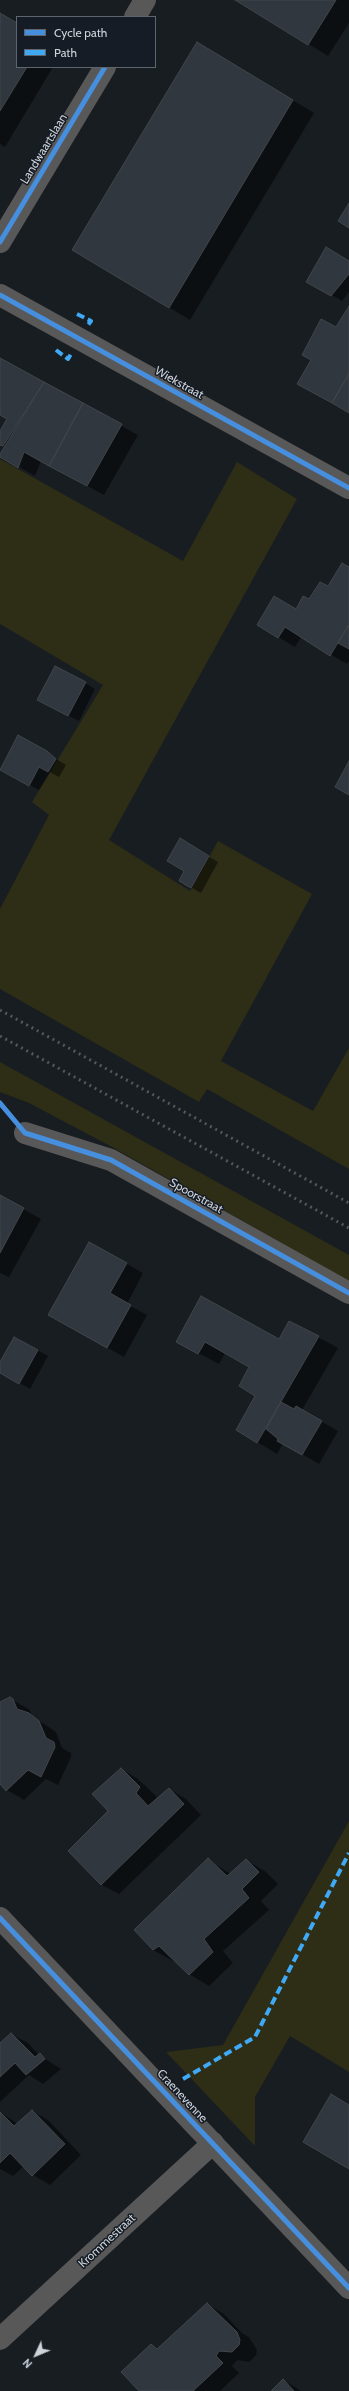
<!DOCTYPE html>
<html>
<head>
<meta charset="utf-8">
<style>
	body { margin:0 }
	#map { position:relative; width:349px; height:2391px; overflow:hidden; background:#181d22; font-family:Cabin,sans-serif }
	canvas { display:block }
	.legend { position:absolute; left:16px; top:16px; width:140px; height:52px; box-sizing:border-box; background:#151c25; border:1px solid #5f656d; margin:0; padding:5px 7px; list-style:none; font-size:12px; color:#ced3d9 }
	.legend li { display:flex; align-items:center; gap:8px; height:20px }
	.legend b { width:20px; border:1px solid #5f656d }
	.north { position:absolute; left:16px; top:2335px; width:40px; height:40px; -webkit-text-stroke:3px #151c25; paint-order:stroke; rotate:226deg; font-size:11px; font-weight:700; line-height:16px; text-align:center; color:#ced3d9 }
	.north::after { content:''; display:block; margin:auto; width:14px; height:18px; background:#ced3d9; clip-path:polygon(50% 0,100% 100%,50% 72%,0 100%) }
</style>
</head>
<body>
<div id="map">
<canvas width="349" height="2391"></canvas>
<ul class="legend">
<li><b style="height:5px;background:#468fdf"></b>Cycle path</li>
<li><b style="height:5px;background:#3fa9f5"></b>Path</li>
</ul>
<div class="north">N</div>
</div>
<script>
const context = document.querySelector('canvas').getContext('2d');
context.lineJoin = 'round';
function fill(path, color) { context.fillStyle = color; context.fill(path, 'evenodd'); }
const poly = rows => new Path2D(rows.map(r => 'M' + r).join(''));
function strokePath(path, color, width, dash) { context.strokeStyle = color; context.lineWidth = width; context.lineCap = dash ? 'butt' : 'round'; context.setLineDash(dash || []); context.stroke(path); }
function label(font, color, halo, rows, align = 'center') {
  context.font = font + ' Cabin,sans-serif'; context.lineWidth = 3; context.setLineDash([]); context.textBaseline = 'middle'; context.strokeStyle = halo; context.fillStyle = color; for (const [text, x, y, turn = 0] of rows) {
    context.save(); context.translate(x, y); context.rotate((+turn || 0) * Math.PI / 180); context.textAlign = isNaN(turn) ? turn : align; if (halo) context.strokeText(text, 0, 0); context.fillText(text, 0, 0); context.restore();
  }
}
const green = poly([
	[0,459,183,561,237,462,297,499,109,840,190,891,218,841,312,894,221,1061,313,1111,349,1048,349,1169,207,1089,199,1102,0,989,0,909,49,815,32,802,103,685,0,624],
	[0,1062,349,1255,349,1281,114,1148,29,1103,0,1092],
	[349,1821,349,2072,290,2036,255,2097,255,2146,166,2052,223,2045]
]);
const shadow = poly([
	[237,0,349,0,349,23,328,56],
	[0,14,17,24,17,67,53,67,5,147,0,144],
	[218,55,314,113,190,320,74,250],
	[349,262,349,292,342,301,308,281],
	[349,308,349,412,298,384],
	[0,359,138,435,104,495,41,461,35,476,0,456,4,446,0,444,0,433,8,419,0,414],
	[349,568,349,661,347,664,301,637,295,647,258,625,296,610,328,588],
	[85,683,95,689,79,721,48,705],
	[18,736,66,765,59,777,50,772,39,790,0,769],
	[180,840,218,862,201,893,180,881,186,871],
	[0,1196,41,1219,9,1277,0,1273],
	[90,1243,143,1273,127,1304,147,1315,124,1357,66,1325],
	[318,1337,338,1348,302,1410,338,1431,319,1464,283,1443,277,1454,257,1442,257,1395,250,1367,225,1353,219,1364,177,1342,279,1341],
	[15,1338,48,1356,30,1389,0,1372,0,1364],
	[13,1700,30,1710,32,1716,56,1732,62,1748,71,1753,71,1757,58,1785,46,1779,24,1800,7,1790,0,1782,0,1703],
	[121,1769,138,1779,157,1797,153,1802,169,1789,186,1799,201,1815,119,1894,102,1885,70,1851,109,1811],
	[208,1860,231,1874,246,1860,266,1872,278,1884,261,1901,269,1910,223,1951,233,1963,209,1986,189,1974,175,1960,173,1961,153,1950],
	[11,2034,28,2043,39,2055,61,2069,43,2084,29,2075,0,2102,0,2044],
	[33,2111,49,2121,81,2155,50,2185,33,2175,24,2166,13,2176,0,2169,0,2112,18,2124],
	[207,2304,224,2314,242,2333,249,2337,257,2350,256,2355,249,2362,237,2360,232,2366,239,2373,220,2391,140,2391,152,2345,159,2349],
	[283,2380,300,2390,301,2391,272,2391]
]);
const building = poly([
	[235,0,336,0,308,45,235,0],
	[0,13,17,23,17,67,27,67,0,111,0,13],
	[197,42,293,100,169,308,72,250,197,42],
	[349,203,349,228,338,221,349,203],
	[326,247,349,261,349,274,331,296,306,282,326,247],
	[349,306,349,373,332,403,297,384,311,360,302,355,321,319,336,327,349,306],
	[0,358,44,382,3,446,0,445,0,431,7,419,0,415,0,358],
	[349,374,349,413,332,403,349,374],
	[44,382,83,403,49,466,24,452,18,468,0,457,0,454,44,382],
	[83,403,122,424,87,486,49,466,83,403],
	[342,563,349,567,349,624,330,656,285,627,278,638,257,625,274,596,296,609,303,596,309,599,320,582,328,586,342,563],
	[349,625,349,649,338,643,349,625],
	[55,666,86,682,68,716,37,700,55,666],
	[18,735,47,751,56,759,48,772,39,767,29,786,0,770,18,735],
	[349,761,349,795,335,787,349,761],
	[180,838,209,856,191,888,179,881,184,871,167,861,180,838],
	[0,1195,24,1208,0,1253,0,1195],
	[89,1242,127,1263,110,1293,131,1305,107,1348,48,1315,89,1242],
	[201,1296,279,1339,289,1321,319,1336,257,1443,236,1430,255,1396,239,1386,249,1367,205,1342,198,1354,176,1342,201,1296],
	[14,1337,38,1350,19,1384,0,1373,0,1362,14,1337],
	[281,1402,294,1409,296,1406,322,1421,302,1455,277,1441,278,1439,266,1429,281,1402],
	[10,1697,13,1699,17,1709,29,1713,39,1721,46,1738,54,1742,55,1747,41,1777,28,1770,6,1791,0,1784,0,1702,10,1697],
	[121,1768,140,1787,136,1793,148,1806,169,1788,184,1804,101,1885,68,1851,108,1811,92,1794,121,1768],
	[208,1858,227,1876,246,1859,259,1872,242,1889,249,1898,204,1939,213,1952,189,1975,159,1946,153,1950,134,1930,208,1858],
	[11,2033,35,2057,40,2053,45,2059,26,2075,15,2063,0,2077,0,2043,11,2033],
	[331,2094,349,2105,349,2169,303,2142,331,2094],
	[32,2110,65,2144,32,2176,10,2153,0,2163,0,2112,14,2126,32,2110],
	[207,2303,237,2332,240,2340,239,2345,232,2352,219,2351,216,2356,223,2363,193,2391,139,2391,121,2372,151,2344,157,2349,207,2303],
	[283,2379,294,2391,271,2391,283,2379]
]);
const minor = poly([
	[0,295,349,488],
	[25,1133,111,1160,349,1293],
	[0,2339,213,2143]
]);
const tertiary = poly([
	[135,17,145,0],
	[0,242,105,67],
	[0,1918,349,2288]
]);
const rail = poly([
	[0,1010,349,1203],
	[0,1036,349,1228]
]);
const quiet = poly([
	[77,314,91,321,88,325],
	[56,350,68,359,71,354],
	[183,2079,255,2037,349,1853]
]);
const cycleway = poly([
	[0,242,105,67],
	[0,295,349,488],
	[0,1103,25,1133,111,1160,349,1293],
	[0,1918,349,2288]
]);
const streetNames = [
	["Landwaartslaan",44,149,-59],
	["Wiekstraat",179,383,29],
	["Spoorstraat",196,1196,29],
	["Craenevenne",182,2096,47],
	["Krommestraat",107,2241,-43]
];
fill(green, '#2e2d16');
fill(shadow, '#0007');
fill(building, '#30373f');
strokePath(building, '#42464a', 1);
strokePath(minor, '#595858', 22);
strokePath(tertiary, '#595858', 22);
strokePath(rail, '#545658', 3, [2, 4]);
strokePath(quiet, '#3fa9f5', 4, [8, 4]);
strokePath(cycleway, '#468fdf', 5);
label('12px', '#ced3d9', '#151c25', streetNames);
</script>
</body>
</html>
